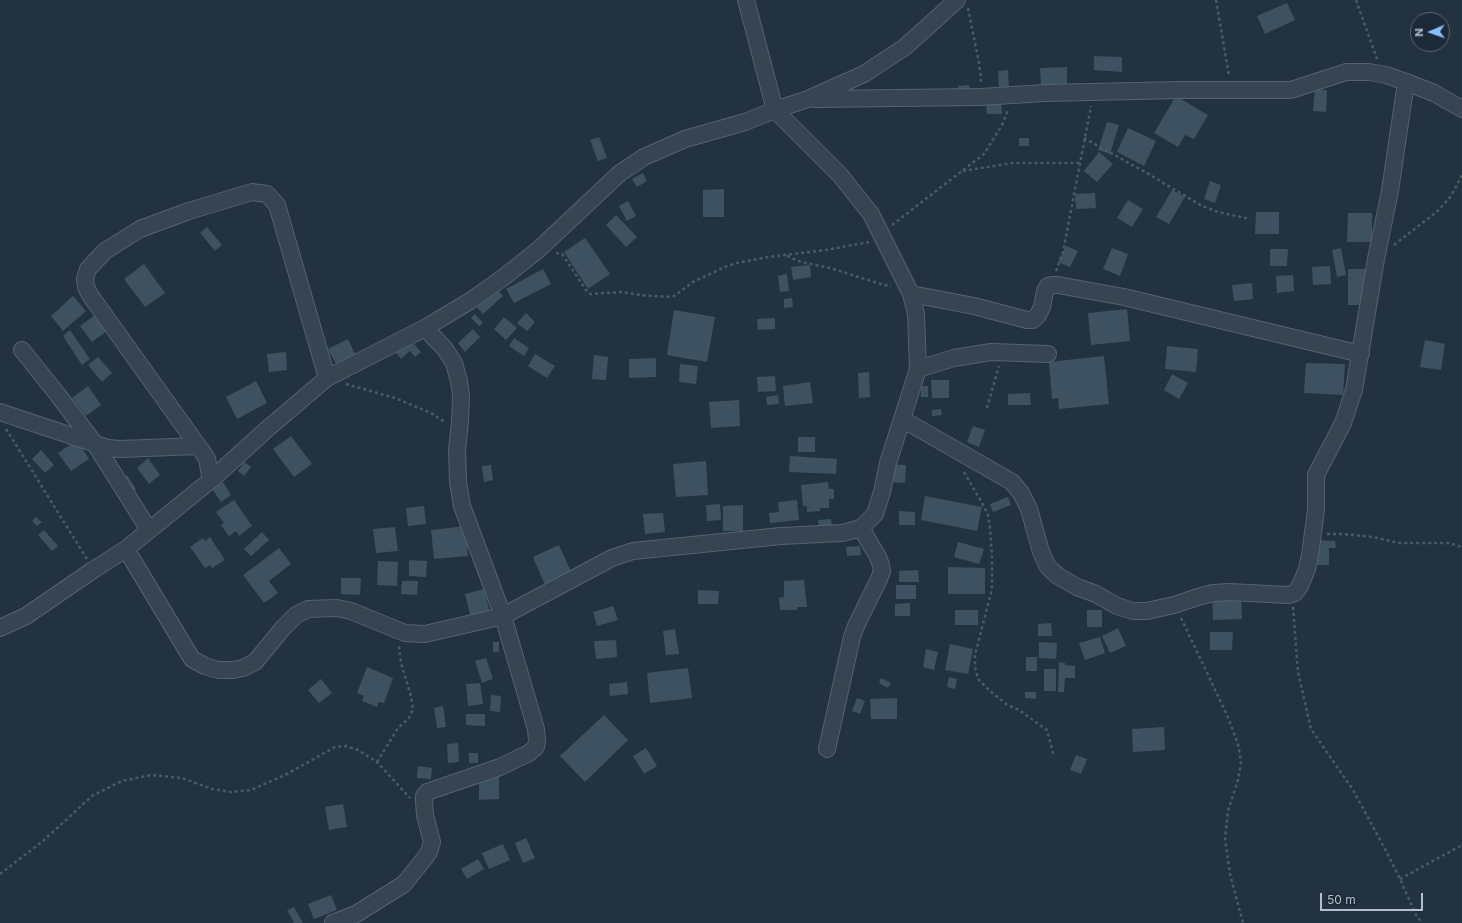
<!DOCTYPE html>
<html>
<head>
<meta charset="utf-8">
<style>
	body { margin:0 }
	#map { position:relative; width:1462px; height:923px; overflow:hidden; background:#233241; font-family:Inter,sans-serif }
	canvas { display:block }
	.north { position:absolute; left:1410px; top:12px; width:40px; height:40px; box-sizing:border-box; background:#1c2936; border:1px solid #596572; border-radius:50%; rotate:268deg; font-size:11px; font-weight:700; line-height:16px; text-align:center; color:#b4bfcb }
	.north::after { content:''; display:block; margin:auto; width:14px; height:18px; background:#85beff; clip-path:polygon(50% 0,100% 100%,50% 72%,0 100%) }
	.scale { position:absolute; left:1320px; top:893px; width:103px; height:18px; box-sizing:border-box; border:2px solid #b4bfcb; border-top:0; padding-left:5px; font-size:12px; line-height:14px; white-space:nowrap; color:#b4bfcb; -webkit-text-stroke:3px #1c2936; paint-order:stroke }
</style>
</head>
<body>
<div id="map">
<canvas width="1462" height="923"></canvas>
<div class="north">N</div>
<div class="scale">50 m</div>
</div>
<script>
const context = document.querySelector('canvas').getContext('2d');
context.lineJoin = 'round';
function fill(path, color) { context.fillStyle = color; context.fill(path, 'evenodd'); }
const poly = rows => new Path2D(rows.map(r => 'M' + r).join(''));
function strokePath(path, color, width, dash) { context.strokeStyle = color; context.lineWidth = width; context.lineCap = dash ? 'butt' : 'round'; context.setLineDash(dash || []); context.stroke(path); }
const building = poly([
	[1287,3,1295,20,1265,34,1257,16],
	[1094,56,1122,57,1122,72,1094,70],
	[1067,67,1067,84,1041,85,1040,68],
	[1008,70,1009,89,999,90,998,71],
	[969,85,970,92,958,93,958,86],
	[1315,89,1327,90,1326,112,1313,111],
	[1176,96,1208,115,1194,139,1185,135,1178,147,1154,133],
	[1001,103,1002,114,987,114,986,104],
	[1107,122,1119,125,1110,154,1098,150],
	[1128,128,1156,141,1144,166,1117,152],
	[599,137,607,158,598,161,590,140],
	[1019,138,1029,138,1029,146,1019,146],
	[1099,152,1113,164,1097,182,1084,171],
	[643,173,647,181,637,187,632,179],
	[1210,181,1221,185,1215,203,1204,199],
	[724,189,724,217,703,217,703,190],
	[1172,190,1185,197,1169,224,1156,217],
	[1095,193,1096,208,1076,209,1075,194],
	[1128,200,1143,209,1132,227,1117,218],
	[628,201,636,216,627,221,619,206],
	[1256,212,1279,212,1279,234,1255,234],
	[1348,213,1372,213,1372,242,1347,242],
	[616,215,637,237,626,247,606,225],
	[207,227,222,245,215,251,200,233],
	[585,238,610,274,588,289,564,252],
	[1066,246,1078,251,1070,267,1058,262],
	[1112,248,1128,254,1120,276,1103,269],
	[1341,248,1346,275,1337,277,1332,250],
	[1270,249,1288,249,1287,266,1270,266],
	[144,264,165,293,145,307,124,279],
	[810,265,811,277,793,280,791,267],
	[1330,266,1331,284,1313,285,1312,267],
	[543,269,551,284,514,303,506,289],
	[1348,269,1368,269,1368,305,1348,305],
	[787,274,789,291,780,292,778,276],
	[1293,275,1294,291,1277,293,1276,276],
	[1252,283,1253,299,1234,301,1232,285],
	[494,285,503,296,483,314,473,303],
	[73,296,86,311,63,331,51,316],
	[792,298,793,307,784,308,784,299],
	[1127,309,1130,341,1091,345,1088,313],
	[674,310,715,317,707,362,667,355],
	[526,313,535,322,527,331,517,323],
	[475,314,483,323,479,326,471,318],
	[95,315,107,331,92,342,80,326],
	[504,317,517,328,506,340,494,329],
	[775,318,775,329,758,330,757,319],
	[473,329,480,337,465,352,458,343],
	[70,330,90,359,82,365,63,336],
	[409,338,421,352,415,357,410,351,401,359,394,350],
	[514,338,529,348,524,356,509,346],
	[348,339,356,356,337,366,328,349],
	[1425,340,1445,344,1441,370,1420,367],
	[1167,346,1198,349,1196,372,1165,369],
	[286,352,287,370,269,372,267,354],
	[535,354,555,366,547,378,528,366],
	[594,355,608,357,606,380,592,379],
	[1104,356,1109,404,1059,409,1058,398,1052,399,1049,362],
	[98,357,112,373,102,382,88,365],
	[656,358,656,377,629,378,629,359],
	[1306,363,1345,364,1343,395,1304,393],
	[680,364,698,366,696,384,679,382],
	[869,372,870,397,859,398,858,373],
	[1172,374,1188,383,1179,399,1164,390],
	[775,376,776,391,758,392,757,377],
	[931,380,949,380,949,398,932,398],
	[256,381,267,403,237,419,226,397],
	[810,382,813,403,785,406,783,386],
	[88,386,101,405,86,416,72,398],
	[921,386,928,386,928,397,921,397],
	[1030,393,1031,405,1008,405,1008,394],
	[778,395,779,404,767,405,766,397],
	[739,400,740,426,711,428,709,402],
	[941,409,942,415,932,416,932,410],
	[973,426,985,430,979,447,967,442],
	[291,436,312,464,294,477,273,449],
	[798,437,815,437,815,452,798,452],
	[77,440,89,459,71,471,58,453],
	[41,450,54,465,45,473,32,459],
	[790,456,837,459,836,474,789,472],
	[148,458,160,475,149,484,137,468],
	[706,461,708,495,676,497,673,464],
	[244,462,251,467,244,476,238,471],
	[888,464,906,465,905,483,887,482],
	[491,465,493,480,484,482,482,466],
	[127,475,136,489,130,493,121,479],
	[223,482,231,495,221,502,212,489],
	[828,482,829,489,834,489,834,499,829,499,829,508,820,508,820,511,807,512,807,506,803,506,801,485],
	[925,496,982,507,977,531,921,520],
	[1008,497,1011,505,993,512,990,504],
	[234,500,252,526,239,536,236,531,229,536,221,525,224,523,216,512],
	[797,500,799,520,770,523,769,513,779,512,778,502],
	[720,504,721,520,707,521,706,505],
	[743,505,743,531,723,531,723,506],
	[424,506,426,524,408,526,406,508],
	[899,511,915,512,915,525,899,525],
	[663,513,665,532,645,534,643,514],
	[36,517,42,522,37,526,32,521],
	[831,519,832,527,819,528,818,520],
	[466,526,468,556,434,559,431,530],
	[395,527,398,551,376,553,373,529],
	[44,530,58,546,52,551,38,535],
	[262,532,269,540,251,556,244,549],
	[210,537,225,560,212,568,210,565,205,568,190,547,203,538,205,541],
	[1315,540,1335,541,1336,548,1329,548,1329,565,1315,565],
	[958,542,984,549,979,564,954,557],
	[559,545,572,574,545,585,533,557],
	[860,546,861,555,847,556,846,547],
	[279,548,291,564,269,581,278,593,264,603,243,575],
	[409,560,427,561,426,577,409,576],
	[378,561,398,562,397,586,377,585],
	[948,567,985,568,985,594,948,594],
	[918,570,919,582,899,582,899,571],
	[341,578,361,578,360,595,341,594],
	[804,580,807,607,797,607,797,610,780,610,779,598,784,597,784,581],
	[402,581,418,581,417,595,401,594],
	[896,585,916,585,916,599,896,599],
	[484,589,490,613,471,618,465,594],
	[698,590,719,591,718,604,698,604],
	[1241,595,1242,619,1213,620,1212,596],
	[910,603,910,616,895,616,895,604],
	[613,606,618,620,597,626,593,612],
	[955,610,978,610,978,625,955,625],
	[1087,610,1102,610,1102,627,1087,627],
	[1051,623,1052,636,1038,636,1038,624],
	[1118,628,1126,646,1110,653,1102,636],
	[675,629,679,654,666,655,663,631],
	[1210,632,1233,632,1232,650,1210,650],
	[1100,637,1105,653,1085,660,1079,643],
	[616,640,617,657,596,659,594,641],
	[493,642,499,642,499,652,493,652],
	[1039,642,1057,643,1056,659,1039,658],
	[950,644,973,649,968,674,945,670],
	[926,649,938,652,934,670,923,667],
	[1026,657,1037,657,1037,671,1026,671],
	[486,658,493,679,482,683,475,661],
	[1059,662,1065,663,1065,665,1075,666,1075,678,1065,678,1064,692,1058,692],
	[367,667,393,678,384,703,379,702,377,707,362,701,364,696,357,693],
	[688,668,692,698,650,703,647,673],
	[1044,669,1056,669,1056,691,1044,691],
	[949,677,957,679,955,689,947,687],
	[881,678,891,683,888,688,879,683],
	[321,679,332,693,319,703,308,690],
	[627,682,628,694,610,696,609,684],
	[480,683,483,704,468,706,466,684],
	[1025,692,1036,692,1036,699,1025,698],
	[491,695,501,696,500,712,490,711],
	[857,698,865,701,860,714,852,711],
	[897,698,897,719,871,719,870,699],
	[443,706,446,727,437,728,434,708],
	[466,714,485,714,485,726,466,725],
	[604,715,628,740,585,782,560,756],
	[1164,727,1165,750,1133,752,1132,729],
	[458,743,459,762,448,763,447,744],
	[646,748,657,766,644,774,633,756],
	[469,753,478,753,478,763,469,763],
	[1076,755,1087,759,1081,774,1070,770],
	[418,766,432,768,431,779,417,778],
	[479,777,499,777,499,799,479,800],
	[343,804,347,827,329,830,325,807],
	[526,838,535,858,523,863,515,843],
	[503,844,510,860,489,869,482,853],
	[478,859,484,869,467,879,461,869],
	[331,895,337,910,314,919,308,904],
	[294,907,303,923,294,923,287,910]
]);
const path = poly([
	[1216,0,1229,76],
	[1356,0,1377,59],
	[968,8,979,63,981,78,981,84],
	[1084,138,1145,172,1202,206,1218,212,1250,219],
	[963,171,1012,163,1080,163],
	[892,225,984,154,1002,125,1008,110],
	[1394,245,1439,210,1451,196,1462,175],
	[556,253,562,254,586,290,590,294,622,292,640,295,666,297,674,296,693,282,725,267,737,263,768,257,826,250,869,242],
	[787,256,801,262,830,268,884,285,891,286],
	[1056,271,1063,252,1091,106],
	[346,384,395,398,431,413,445,422],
	[987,408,999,366],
	[6,429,87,559],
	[964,472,982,503,988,515,990,528,992,557,992,589,975,655,975,667,978,679,989,690,1006,704,1019,710,1047,730,1054,757],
	[1327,534,1343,534,1373,537,1399,543,1449,543,1462,547],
	[1293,607,1298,672,1311,729,1353,790,1385,849,1400,879,1416,915,1422,923],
	[1181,618,1227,715,1238,744,1241,762,1238,780,1228,811,1225,838,1230,874,1243,923],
	[377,762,398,728,409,718,413,709,411,696,401,663,399,646],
	[0,874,43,841,92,796,122,781,151,775,182,778,212,789,231,792,251,790,287,774,335,747,346,746,358,750,377,762,410,798],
	[1400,879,1462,845]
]);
const street = poly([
	[815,99,980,97,1045,93,1181,90,1291,90,1346,72,1369,72,1386,75,1406,82,1434,93,1462,109],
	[911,294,974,306,1027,320,1033,320,1038,315,1042,307,1045,291,1048,286,1052,285,1058,285,1124,297,1361,354],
	[22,350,58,395,95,444,149,530],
	[918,369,954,358,991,352,1048,354],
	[0,412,108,448,120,449,198,446,202,451,207,459,211,480],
	[902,419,1012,482,1021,493,1029,509,1041,552,1048,567,1058,576,1077,587,1096,594,1117,606,1133,611,1147,611,1174,605,1198,597,1213,593,1229,592,1288,595,1295,593,1300,586,1307,569,1310,555,1316,510,1316,475,1343,423,1354,390,1376,259,1390,191,1406,82],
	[198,446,90,295,86,287,85,279,88,269,105,251,140,229,189,211,252,192,267,194,277,205,327,378],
	[126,549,192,659,205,666,218,670,233,670,243,668,255,662,283,628,296,615,308,609,337,608,351,611,405,633,425,634,503,616,612,558,633,551,781,536,842,533,861,528,875,514,882,492,888,463,918,369,916,314,911,294,871,214,840,175,775,110,746,0],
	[0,628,26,616,93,570,126,549,211,480,266,430,327,378,425,328,470,301,504,277,538,250,620,173,644,157,685,139,745,122,775,110,808,99,864,74,905,47,957,0],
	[827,749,852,637,856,626,879,579,882,571,881,565,878,557,861,528],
	[333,923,356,914,404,884,424,859,429,852,432,842,425,815,424,801,424,796,427,792,500,767,529,753,536,747,537,740,536,729,503,616,462,506,458,482,457,450,460,421,461,396,459,381,454,363,445,349,425,328]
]);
fill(building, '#3e5160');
strokePath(street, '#55626e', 18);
strokePath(path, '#435e5e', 2.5, [3, 3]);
strokePath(street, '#374451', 16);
</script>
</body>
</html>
